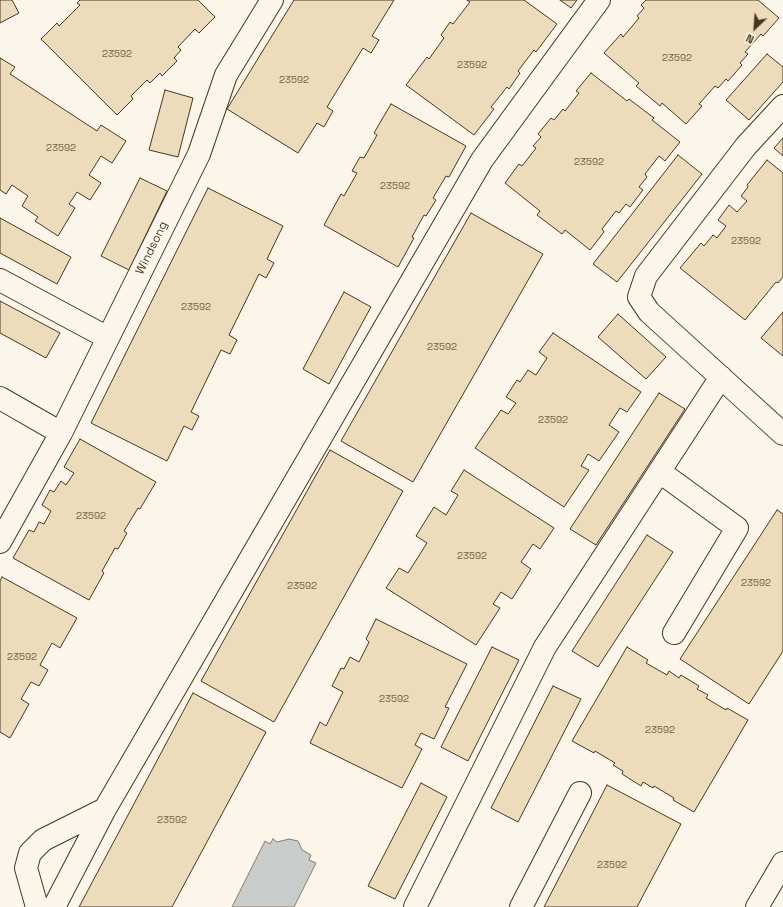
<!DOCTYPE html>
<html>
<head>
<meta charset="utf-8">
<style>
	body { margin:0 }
	#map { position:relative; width:783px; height:907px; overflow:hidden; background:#fbf6e9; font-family:"Space Grotesk",sans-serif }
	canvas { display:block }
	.north { position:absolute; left:735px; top:8px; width:40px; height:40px; -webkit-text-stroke:3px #fbf6e9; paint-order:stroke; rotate:205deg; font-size:11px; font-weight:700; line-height:16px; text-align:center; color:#4a3520 }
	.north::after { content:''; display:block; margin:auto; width:14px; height:18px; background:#4a3520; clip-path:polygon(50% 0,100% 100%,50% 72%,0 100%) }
</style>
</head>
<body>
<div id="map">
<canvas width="783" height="907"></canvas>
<div class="north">N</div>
</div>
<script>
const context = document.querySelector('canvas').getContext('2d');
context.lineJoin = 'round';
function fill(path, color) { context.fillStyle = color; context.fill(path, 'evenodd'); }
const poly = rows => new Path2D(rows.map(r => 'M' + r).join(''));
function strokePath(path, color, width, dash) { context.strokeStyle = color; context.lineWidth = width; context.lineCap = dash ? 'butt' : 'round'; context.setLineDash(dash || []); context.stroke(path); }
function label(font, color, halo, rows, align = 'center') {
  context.font = font + ' "Space Grotesk",sans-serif'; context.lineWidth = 3; context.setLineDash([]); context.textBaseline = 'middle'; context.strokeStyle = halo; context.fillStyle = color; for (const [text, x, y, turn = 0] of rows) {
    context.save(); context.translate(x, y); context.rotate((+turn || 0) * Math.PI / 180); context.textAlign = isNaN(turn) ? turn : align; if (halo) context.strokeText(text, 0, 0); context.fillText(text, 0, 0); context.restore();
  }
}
const water = poly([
	[273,839,277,842,289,839,298,841,302,850,311,855,309,860,316,863,294,907,232,907,265,841,270,844,273,839]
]);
const building = poly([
	[0,0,12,0,19,13,0,23,0,0],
	[80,0,198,0,215,17,199,33,195,29,178,47,181,50,174,58,177,61,162,76,160,73,150,83,147,80,131,96,133,99,117,115,41,39,57,23,59,26,80,5,77,3,80,0],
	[294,0,394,0,372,36,379,40,371,53,363,48,327,107,333,111,324,127,317,123,298,153,227,109,294,0],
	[467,0,524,0,557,24,536,52,534,50,518,71,520,73,509,89,507,87,491,107,494,109,474,135,406,85,427,57,429,59,444,38,441,35,450,22,453,24,470,2,467,0],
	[560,0,577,0,571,8,560,0],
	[646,0,758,0,779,18,763,36,761,34,745,52,748,54,740,63,742,65,728,81,726,79,718,88,715,86,699,104,702,106,686,124,662,103,660,106,636,86,639,83,604,53,621,34,623,37,639,18,637,16,644,8,641,5,646,0],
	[767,54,783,67,783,82,749,120,726,100,767,54],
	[0,58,15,67,10,74,97,131,101,125,126,141,112,163,101,156,89,175,101,183,90,200,77,192,69,204,75,208,58,236,35,221,38,217,22,206,28,196,12,185,6,194,0,190,0,58],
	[591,73,627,101,629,99,654,118,652,120,680,142,665,161,659,156,645,174,647,177,639,187,643,190,630,207,626,204,619,213,616,211,602,229,604,232,590,250,565,230,562,234,537,215,540,211,505,183,519,164,522,166,536,148,533,146,541,137,538,134,551,118,554,120,563,109,565,111,579,93,576,91,591,73],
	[165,90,193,98,178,157,149,150,165,90],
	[391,104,466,146,449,177,446,176,433,198,436,200,426,216,424,215,412,237,414,238,398,267,324,225,341,194,344,196,357,173,352,171,360,157,364,158,377,135,374,133,391,104],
	[783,138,783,156,774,148,783,138],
	[678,155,702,174,617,282,593,264,678,155],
	[767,160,783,173,783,277,778,283,776,282,745,320,680,268,701,243,704,246,713,235,717,238,726,226,718,220,729,205,737,212,747,201,741,196,748,187,747,185,767,160],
	[140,178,167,191,129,270,101,256,140,178],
	[208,188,283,226,267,259,274,263,266,278,259,274,229,335,237,340,230,354,221,350,191,412,199,416,192,430,184,426,167,461,91,423,208,188],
	[471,213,543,254,413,482,341,441,471,213],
	[0,218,71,257,57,284,0,253,0,218],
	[344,292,371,307,329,384,303,369,344,292],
	[0,301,60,333,46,358,0,333,0,301],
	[783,312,783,356,761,338,783,312],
	[618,314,666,357,646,379,598,337,618,314],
	[553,333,641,392,627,412,620,408,609,425,619,432,599,461,588,454,581,466,589,470,564,507,475,448,501,410,508,414,516,403,506,397,517,380,520,382,528,370,536,375,547,358,539,352,553,333],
	[659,393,685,409,596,545,570,529,659,393],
	[80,439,156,482,140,509,138,508,124,531,127,533,118,549,115,548,102,571,104,573,89,600,13,558,29,530,34,532,39,522,44,524,51,511,42,505,50,490,54,492,61,481,66,485,74,473,64,467,80,439],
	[330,450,403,491,274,722,201,681,330,450],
	[464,470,554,528,540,549,533,544,521,562,531,569,512,599,501,592,493,604,500,608,476,645,386,588,399,568,408,573,427,543,416,536,434,507,446,515,458,495,451,491,464,470],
	[777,510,783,514,783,651,749,704,680,659,777,510],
	[647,535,673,552,598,667,572,651,647,535],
	[2,577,77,618,60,648,52,643,40,665,48,670,39,686,31,682,21,699,29,704,10,738,0,732,0,581,2,577],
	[376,619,467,664,445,707,449,708,434,739,421,733,415,745,422,749,402,788,310,743,320,722,326,726,343,692,332,686,341,668,344,669,350,657,359,662,369,642,366,639,376,619],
	[492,647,519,660,468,761,441,747,492,647],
	[627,647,648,660,646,663,667,675,669,671,679,678,681,675,699,686,697,689,708,695,706,698,726,710,727,708,748,720,694,812,673,800,674,798,654,786,653,788,643,782,641,786,622,774,623,771,613,765,615,763,595,751,594,753,572,741,627,647],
	[553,686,581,699,518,822,491,808,553,686],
	[193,693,266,732,172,907,79,907,193,693],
	[421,783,447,797,395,899,368,886,421,783],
	[607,785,681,824,637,907,544,907,607,785]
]);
const minor = poly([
	[783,106,746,146,646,276,639,297,649,312,783,434],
	[0,280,108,338],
	[0,398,61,433,199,154,226,75,272,0],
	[660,472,737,528,674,633],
	[0,542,61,433],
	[37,907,26,868,30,853,43,840,105,809],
	[54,907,105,809,482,160,599,0],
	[415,907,545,647,721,377],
	[521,907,580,793]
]);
const major = poly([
	[757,907,783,863]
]);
const numberNames = [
	["23592",117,54],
	["23592",677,58],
	["23592",472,65],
	["23592",294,80],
	["23592",61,148],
	["23592",589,162],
	["23592",395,186],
	["23592",746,241],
	["23592",196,307],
	["23592",442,347],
	["23592",553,420],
	["23592",91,516],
	["23592",472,556],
	["23592",756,583],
	["23592",302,586],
	["23592",22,657],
	["23592",394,699],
	["23592",660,730],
	["23592",172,820],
	["23592",612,865]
];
const streetNames = [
	["Windsong",152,248,-64]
];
fill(water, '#c9cecd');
strokePath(water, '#887966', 1);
fill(building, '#ecdcbc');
strokePath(building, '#4a3520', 1);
strokePath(minor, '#4a3520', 24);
strokePath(major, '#4a3520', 24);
strokePath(minor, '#fbf6e9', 22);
strokePath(major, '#fbf6e9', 22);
label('10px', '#725f47', null, numberNames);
label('12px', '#4a3520', '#fbf6e9', streetNames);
</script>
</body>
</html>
